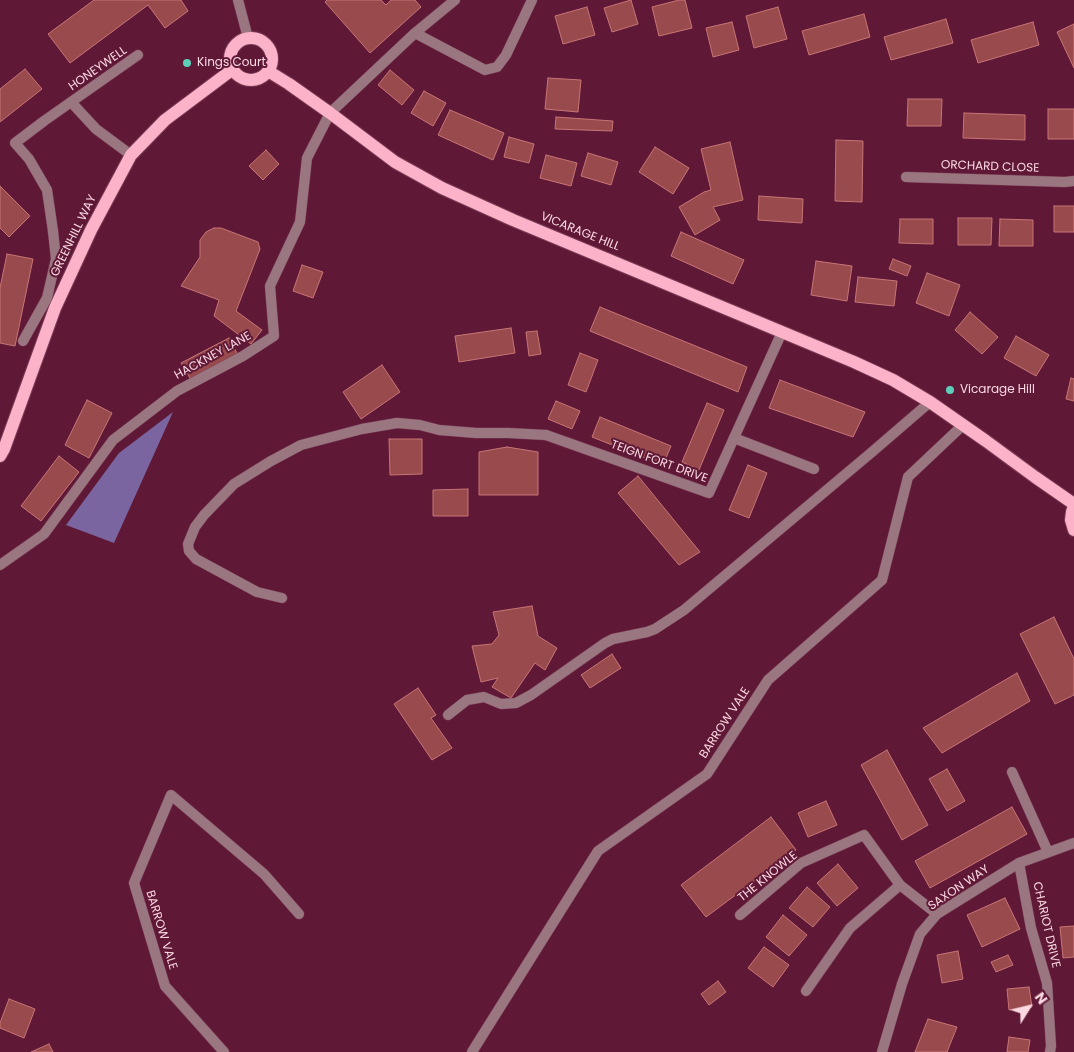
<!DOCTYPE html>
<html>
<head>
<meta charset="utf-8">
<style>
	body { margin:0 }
	#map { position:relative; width:1074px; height:1052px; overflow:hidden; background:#5f1936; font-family:Poppins,sans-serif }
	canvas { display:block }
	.north { position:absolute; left:1004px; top:982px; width:50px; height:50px; -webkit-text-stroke:4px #5f1936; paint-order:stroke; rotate:54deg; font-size:14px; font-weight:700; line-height:20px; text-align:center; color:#fbd8e2 }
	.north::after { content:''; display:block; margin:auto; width:18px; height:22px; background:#fbd8e2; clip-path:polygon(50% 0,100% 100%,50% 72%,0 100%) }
</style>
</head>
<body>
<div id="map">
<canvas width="1074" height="1052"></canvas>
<div class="north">N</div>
</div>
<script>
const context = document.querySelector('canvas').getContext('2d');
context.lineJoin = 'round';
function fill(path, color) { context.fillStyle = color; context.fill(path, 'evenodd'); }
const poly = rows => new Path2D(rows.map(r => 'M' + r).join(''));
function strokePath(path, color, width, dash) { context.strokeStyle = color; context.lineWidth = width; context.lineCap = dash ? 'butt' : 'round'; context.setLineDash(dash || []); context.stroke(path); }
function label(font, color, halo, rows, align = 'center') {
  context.font = font + ' Poppins,sans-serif'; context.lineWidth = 4; context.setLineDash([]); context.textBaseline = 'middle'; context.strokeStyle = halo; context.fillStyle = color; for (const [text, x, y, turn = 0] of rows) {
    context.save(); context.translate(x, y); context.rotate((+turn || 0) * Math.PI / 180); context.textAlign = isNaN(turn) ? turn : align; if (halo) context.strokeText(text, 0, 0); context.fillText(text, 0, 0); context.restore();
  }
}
const forest = poly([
	[173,412,114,543,66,525,119,453]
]);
const building = poly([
	[94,0,181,0,188,11,165,28,148,5,70,63,48,34,94,0],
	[327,0,381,0,386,5,391,0,415,0,421,7,370,53,325,2,327,0],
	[631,0,638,24,612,32,604,8,631,0],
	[679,0,685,0,692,28,659,36,652,7,679,0],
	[587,7,595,35,563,44,555,16,587,7],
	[778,7,787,39,754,48,746,16,778,7],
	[864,14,870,37,809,55,802,31,864,14],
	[946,19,953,43,891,60,884,37,946,19],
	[732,22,739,50,713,57,706,28,732,22],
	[1033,22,1039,45,978,63,971,40,1033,22],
	[1074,24,1074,68,1057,32,1074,24],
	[25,69,42,89,0,122,0,89,25,69],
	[390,70,414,90,402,105,378,85,390,70],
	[548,78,581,80,578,112,545,109,548,78],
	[424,91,446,103,433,126,411,113,424,91],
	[908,99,942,99,941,126,907,126,908,99],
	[1048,109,1074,109,1074,139,1048,139,1048,109],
	[450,110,504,133,493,160,438,135,450,110],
	[964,113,1025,115,1025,140,963,138,964,113],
	[556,117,613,121,612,131,555,129,556,117],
	[509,137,534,144,529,163,504,157,509,137],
	[836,140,863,141,862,202,835,201,836,140],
	[730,142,743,200,713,207,720,220,695,235,679,207,704,192,711,190,701,149,730,142],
	[655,147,689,168,673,194,639,172,655,147],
	[266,150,279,164,263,180,249,166,266,150],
	[588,153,618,162,611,185,581,176,588,153],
	[546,155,577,163,571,186,540,178,546,155],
	[0,186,30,216,9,237,0,228,0,186],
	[759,196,803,199,802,223,758,220,759,196],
	[1054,206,1074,206,1074,232,1054,232,1054,206],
	[958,218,992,218,991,245,958,245,958,218],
	[900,219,933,219,933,244,899,243,900,219],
	[1000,219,1033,220,1033,246,999,246,1000,219],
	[214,228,221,228,258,242,260,249,236,311,262,330,251,344,214,316,219,300,181,286,200,257,200,240,206,232,214,228],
	[681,232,744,260,733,284,671,256,681,232],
	[7,254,33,259,15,346,0,343,0,288,7,254],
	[893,259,911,266,907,276,889,269,893,259],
	[816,261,852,266,847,301,811,295,816,261],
	[302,265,323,272,313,298,293,291,302,265],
	[927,273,960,285,949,316,916,303,927,273],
	[858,277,897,281,894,306,855,302,858,277],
	[600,307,747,367,738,392,590,331,600,307],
	[970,312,998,337,982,354,955,330,970,312],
	[511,328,515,353,459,362,455,336,511,328],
	[537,331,541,354,529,356,526,332,537,331],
	[1016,336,1049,355,1036,376,1004,358,1016,336],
	[229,338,238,355,191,380,181,363,229,338],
	[580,353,598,360,586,392,568,385,580,353],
	[382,365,400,392,361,419,343,392,382,365],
	[1071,378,1074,379,1074,401,1066,399,1071,378],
	[780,380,865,412,853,437,769,408,780,380],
	[87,400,112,413,89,458,65,445,87,400],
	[556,401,580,411,572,429,548,419,556,401],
	[707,403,724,410,699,470,682,462,707,403],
	[600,417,671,446,663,465,592,437,600,417],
	[389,439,422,439,422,474,390,475,389,439],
	[507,447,538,452,538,495,479,495,479,452,507,447],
	[59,456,79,472,41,521,21,506,59,456],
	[748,465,767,473,749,518,729,510,748,465],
	[638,476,700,552,679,565,618,493,638,476],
	[468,489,468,516,433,516,433,490,468,489],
	[532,606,538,636,557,648,545,670,535,663,511,698,492,687,498,678,481,682,472,646,492,644,499,635,493,612,532,606],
	[1054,617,1074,659,1074,695,1055,704,1020,634,1054,617],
	[612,654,621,668,590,688,581,675,612,654],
	[1017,673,1030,701,942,753,923,728,1017,673],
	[418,688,436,715,431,718,452,748,432,760,394,704,418,688],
	[887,750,928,825,902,840,861,765,887,750],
	[947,769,965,801,947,811,929,779,947,769],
	[826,801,837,825,808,837,798,813,826,801],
	[1012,807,1027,834,930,888,915,861,1012,807],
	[771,817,796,850,706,917,681,885,771,817],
	[838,864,858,888,837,906,817,883,838,864],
	[807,887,830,907,813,927,789,908,807,887],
	[1005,898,1020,929,982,947,967,915,1005,898],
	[783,915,807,935,789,956,766,937,783,915],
	[1074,926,1074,957,1063,958,1060,927,1074,926],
	[764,947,789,965,773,987,748,968,764,947],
	[958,951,963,979,942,983,937,955,958,951],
	[1008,955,1013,965,996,972,991,962,1008,955],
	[718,981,726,992,709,1005,701,994,718,981],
	[1029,987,1032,1007,1009,1010,1007,989,1029,987],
	[9,999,35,1009,24,1038,0,1028,0,1023,9,999],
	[928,1019,957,1027,947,1052,915,1052,928,1019],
	[1009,1037,1030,1040,1028,1052,1007,1052,1009,1037],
	[49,1044,53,1052,31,1052,49,1044]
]);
const service = poly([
	[330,113,415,33,455,0],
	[734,438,814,469],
	[282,598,257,592,196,559,189,551,188,544,195,527,204,515,234,484,271,461,301,445,362,429,397,423,420,425,439,430,476,433,508,433,546,435],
	[448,715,467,700,484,697,501,704,516,703,531,695,605,643,613,639,647,632,655,629,684,610,872,452,930,402]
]);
const pedestrian = poly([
	[23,341,47,298,56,259,53,231]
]);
const minor = poly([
	[238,0,248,38],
	[415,33,485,70,497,67,506,55,532,0],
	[71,102,138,55],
	[906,177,1065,182,1074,181],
	[53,231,47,190,29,159,15,143,44,121,71,102,96,129,131,155],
	[546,435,709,493,782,332],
	[0,565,44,534,113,440,177,391,243,356,274,336,270,286,300,222,307,158,330,113],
	[1012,772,1048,852],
	[1019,863,1031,928,1047,983,1051,1046,1050,1052],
	[740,915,801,863,864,835,900,885,937,914],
	[806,991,850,928,900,885],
	[224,1052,165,986,134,883,171,795,264,874,299,914],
	[472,1052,598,851,707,774,768,680,882,580,908,477,963,425],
	[882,1052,902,984,920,934,937,914,1019,863,1074,843]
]);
const primary = poly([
	'230 59a21 21 0 1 1 42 0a21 21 0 1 1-42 0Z',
	[268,71,289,84,330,113,395,162,442,188,513,220,854,362,893,380,930,402,986,441,1035,477,1074,504],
	[0,456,4,449,55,308,91,230,131,155,165,120,233,69],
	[1074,506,1072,512,1071,520,1074,530]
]);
const markers = [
	[187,63,5,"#5dceb9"],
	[950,390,5,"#5dceb9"]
];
const poiNames = [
	["Kings Court",197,63],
	["Vicarage Hill",960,390]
];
const streetNames = [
	["HONEYWELL",98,69,-35],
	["ORCHARD CLOSE",990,167,2],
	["VICARAGE HILL",580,232,22],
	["GREENHILL WAY",74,236,-64],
	["HACKNEY LANE",213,356,-29],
	["TEIGN FORT DRIVE",659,462,20],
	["BARROW VALE",725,723,-57],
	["THE KNOWLE",768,877,-39],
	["SAXON WAY",959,888,-34],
	["CHARIOT DRIVE",1046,925,77],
	["BARROW VALE",161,930,73]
];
fill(forest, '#7a65a1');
fill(building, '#994a4d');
strokePath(building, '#c87577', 1);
strokePath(service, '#7b3b55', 11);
strokePath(pedestrian, '#7b3b55', 11);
strokePath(minor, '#7b3b55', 11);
strokePath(primary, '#7b3b55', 14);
strokePath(service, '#9a7680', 10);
strokePath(pedestrian, '#9a7680', 10);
strokePath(minor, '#9a7680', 10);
strokePath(primary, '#fcb3c9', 12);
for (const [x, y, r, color] of markers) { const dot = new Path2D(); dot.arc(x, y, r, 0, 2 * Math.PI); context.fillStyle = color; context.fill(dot); strokePath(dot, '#5f1936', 2); }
label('12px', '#fbd8e2', '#5f1936', poiNames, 'left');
label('12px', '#fbd8e2', '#5f1936', streetNames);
</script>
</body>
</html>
